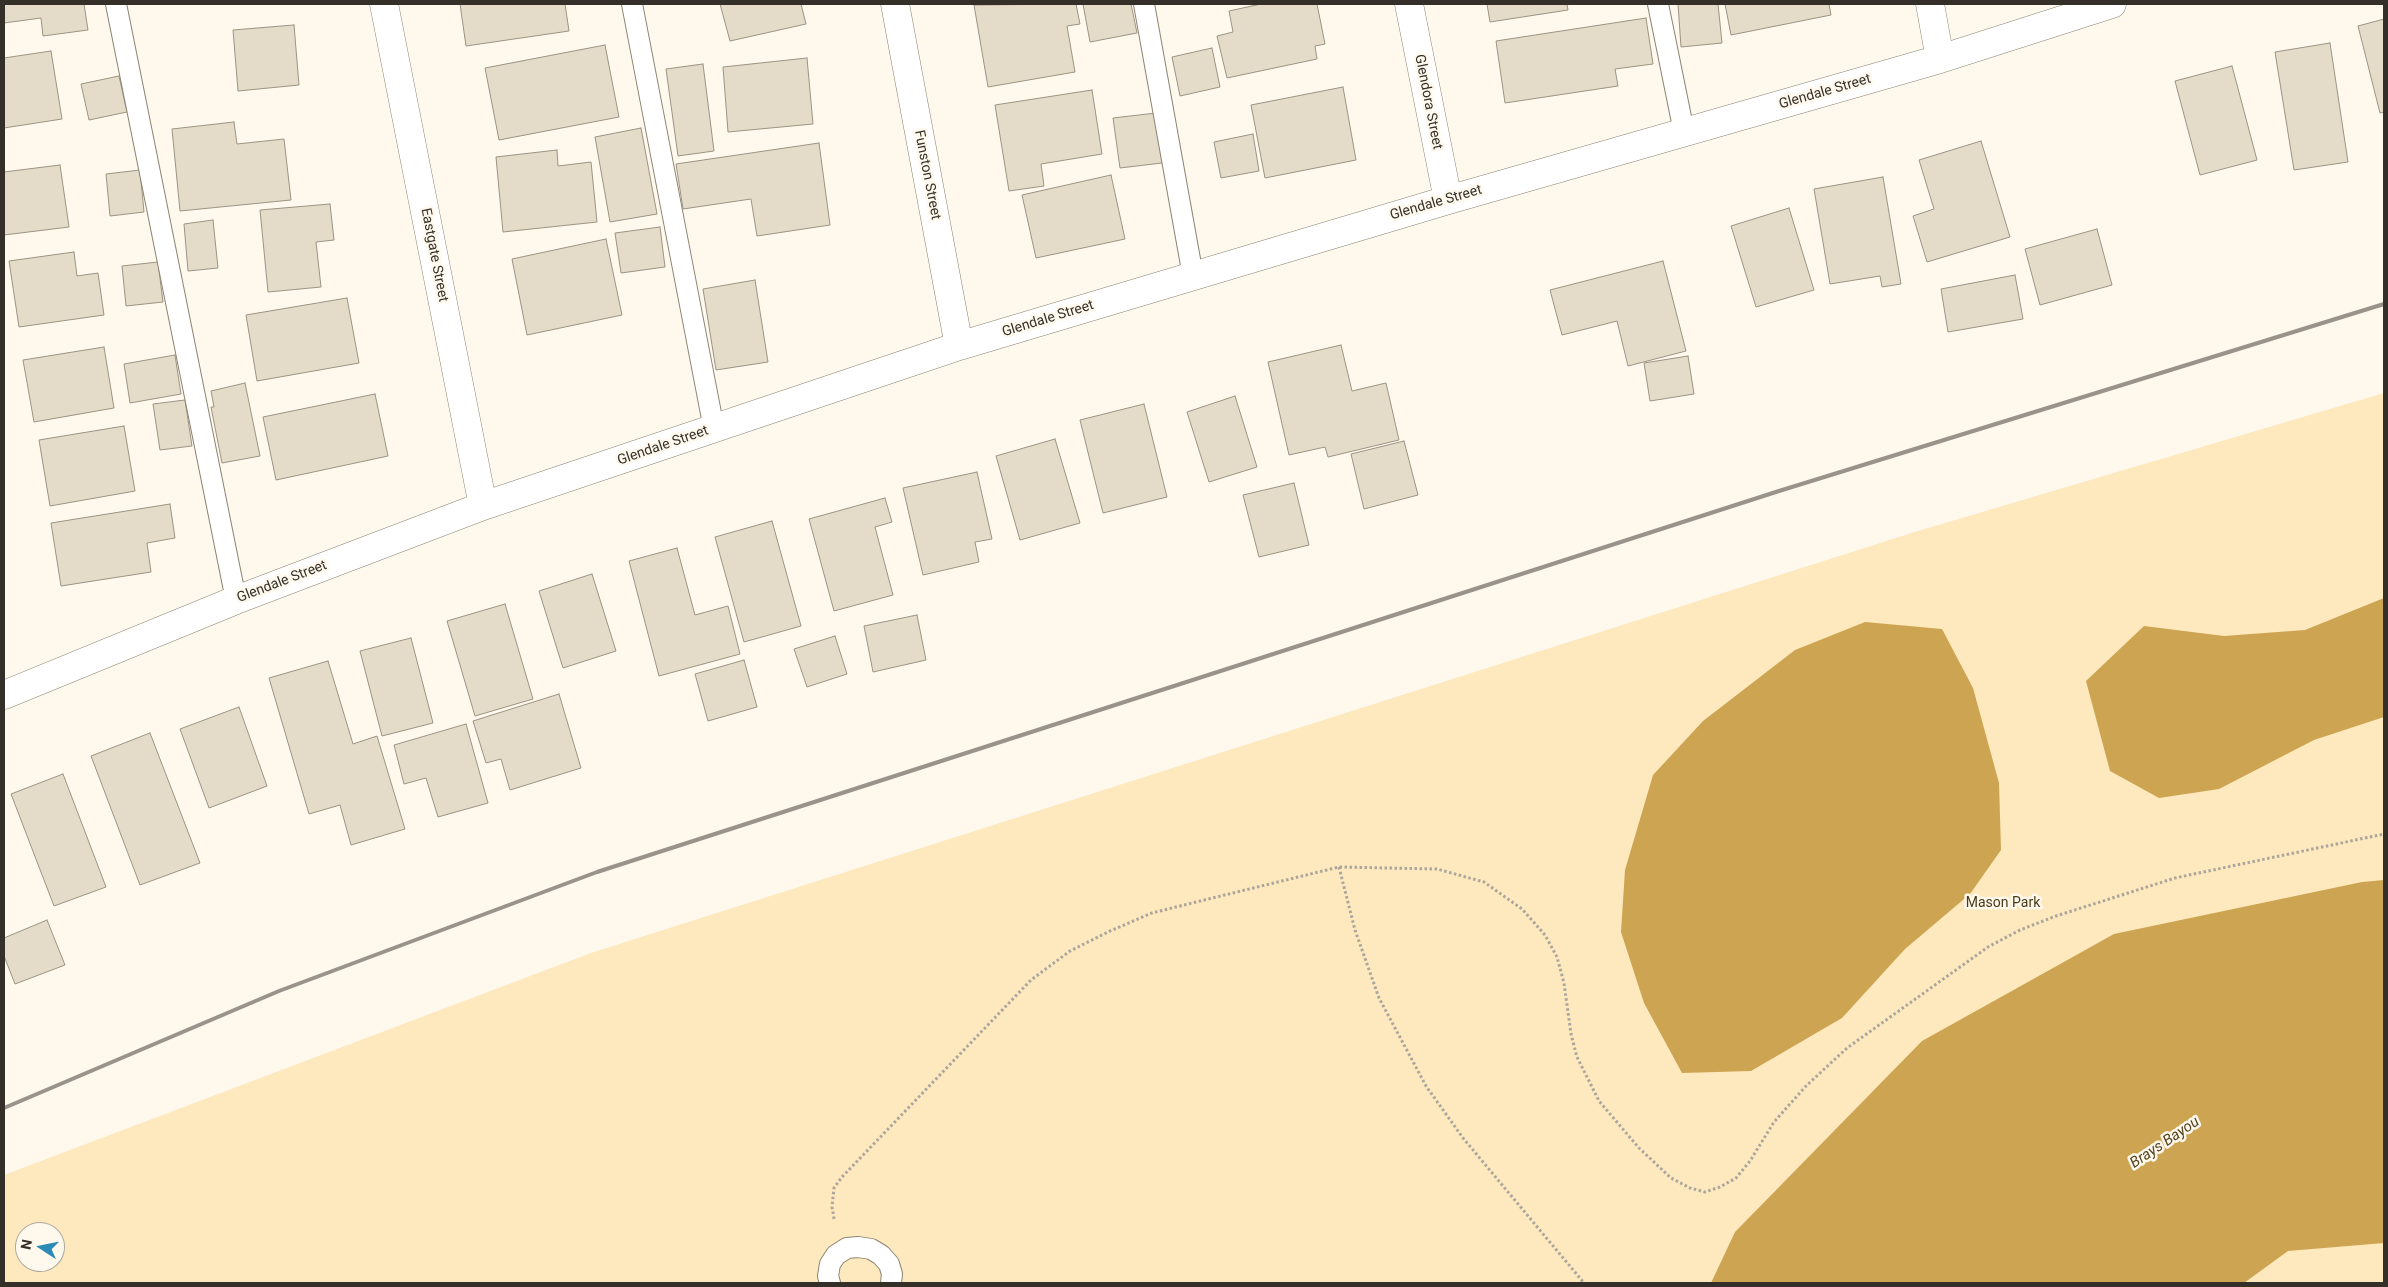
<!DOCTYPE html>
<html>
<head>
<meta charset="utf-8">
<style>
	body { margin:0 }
	#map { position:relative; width:2388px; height:1287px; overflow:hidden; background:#fef8ed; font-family:Roboto,sans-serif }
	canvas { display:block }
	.frame { position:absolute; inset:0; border:5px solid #343029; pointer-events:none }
	.north { position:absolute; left:15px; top:1222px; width:50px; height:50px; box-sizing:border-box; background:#fef8ed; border:1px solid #ada89f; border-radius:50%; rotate:281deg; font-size:14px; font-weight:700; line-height:20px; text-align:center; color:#343029 }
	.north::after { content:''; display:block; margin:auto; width:18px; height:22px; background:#2c8ab6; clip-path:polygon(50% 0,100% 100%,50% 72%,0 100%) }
</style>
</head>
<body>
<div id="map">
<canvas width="2388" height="1287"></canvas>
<div class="frame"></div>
<div class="north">N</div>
</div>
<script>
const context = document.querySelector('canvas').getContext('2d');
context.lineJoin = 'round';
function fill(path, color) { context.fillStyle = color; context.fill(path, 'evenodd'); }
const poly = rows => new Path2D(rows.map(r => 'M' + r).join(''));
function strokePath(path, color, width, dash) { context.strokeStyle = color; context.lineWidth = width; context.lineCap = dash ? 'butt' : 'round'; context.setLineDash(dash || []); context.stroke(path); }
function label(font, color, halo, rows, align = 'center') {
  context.font = font + ' Roboto,sans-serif'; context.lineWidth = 5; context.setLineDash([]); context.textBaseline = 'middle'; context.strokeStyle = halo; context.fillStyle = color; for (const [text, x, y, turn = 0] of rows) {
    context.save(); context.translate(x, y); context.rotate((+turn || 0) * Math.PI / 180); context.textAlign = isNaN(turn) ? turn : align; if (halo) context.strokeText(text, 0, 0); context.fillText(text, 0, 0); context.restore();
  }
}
const green = poly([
	[2384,393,2384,1283,4,1283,4,1175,591,953,1918,531],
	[25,1232,55,1232,55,1262,25,1262]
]);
const water = poly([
	[2384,598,2384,717,2314,740,2219,789,2159,798,2110,771,2086,681,2144,626,2224,636,2305,630],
	[1865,622,1942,629,1973,688,1999,783,2001,850,1970,894,1905,949,1842,1018,1751,1071,1682,1073,1644,1003,1621,932,1625,870,1653,775,1703,721,1795,650],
	[2384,880,2384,1243,2288,1251,2244,1283,1711,1283,1735,1232,1922,1041,2114,934,2362,882]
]);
const building = poly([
	[4,4,84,4,88,30,43,36,41,18,4,23,4,4],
	[460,4,565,4,569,31,466,46,460,4],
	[720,4,801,4,806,24,730,41,720,4],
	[1076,4,1080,24,1067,26,1075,72,988,87,974,5,1076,4],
	[1083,4,1131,4,1137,33,1090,42,1083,4],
	[1261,4,1317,4,1325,44,1315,46,1317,59,1227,78,1217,36,1233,32,1229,11,1261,4],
	[1487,4,1567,4,1568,10,1490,22,1487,4],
	[1678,4,1718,4,1722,43,1681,47,1678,4],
	[1725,4,1829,4,1831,15,1731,35,1725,4],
	[1646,18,1653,64,1615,69,1618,86,1505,103,1496,41,1646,18],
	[2384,19,2384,112,2380,113,2358,26,2384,19],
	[294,25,299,85,238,91,233,30,294,25],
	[2330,43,2348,162,2294,170,2275,52,2330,43],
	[605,45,619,117,499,140,485,68,605,45],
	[1212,48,1220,87,1180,96,1172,57,1212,48],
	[51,51,62,119,4,128,4,58,51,51],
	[807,58,813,124,728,132,723,67,807,58],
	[703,64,714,151,678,156,666,69,703,64],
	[2232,66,2257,160,2200,175,2175,81,2232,66],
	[119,76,127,112,89,120,81,84,119,76],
	[1343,87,1356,160,1265,178,1251,105,1343,87],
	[1092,90,1102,154,1041,164,1044,186,1009,191,995,105,1092,90],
	[1156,113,1162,163,1120,168,1113,118,1156,113],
	[234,122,237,144,284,139,291,200,180,211,172,129,234,122],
	[641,128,657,214,610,222,595,137,641,128],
	[1253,134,1259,171,1221,178,1214,142,1253,134],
	[1981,141,2010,237,1927,262,1913,216,1934,209,1919,160,1981,141],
	[819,143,830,225,757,236,751,199,683,209,676,164,819,143],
	[557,150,558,166,591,162,597,222,503,232,496,157,557,150],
	[60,165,69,227,4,235,4,172,60,165],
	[140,170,144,212,110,216,106,174,140,170],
	[1111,175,1125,239,1036,258,1022,195,1111,175],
	[1883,177,1901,284,1882,287,1880,276,1830,284,1814,189,1883,177],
	[330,204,334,240,316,242,321,287,268,292,260,210,330,204],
	[1789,208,1814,290,1756,307,1731,226,1789,208],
	[213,220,218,268,188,271,184,224,213,220],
	[660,227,665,267,621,273,615,233,660,227],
	[2097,229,2112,285,2040,305,2025,249,2097,229],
	[606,239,622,315,527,335,512,259,606,239],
	[74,252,77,276,98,273,104,315,19,327,9,261,74,252],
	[1663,261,1686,351,1628,366,1617,321,1562,335,1550,290,1663,261],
	[158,262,163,302,126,306,122,266,158,262],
	[2015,275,2023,319,1948,332,1941,289,2015,275],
	[755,280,768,362,716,370,703,289,755,280],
	[347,298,359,363,257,381,246,315,347,298],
	[1341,345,1352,391,1386,383,1399,440,1328,457,1325,447,1289,455,1268,362,1341,345],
	[104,347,114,408,34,422,23,360,104,347],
	[175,355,181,394,130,403,124,364,175,355],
	[1688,356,1694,394,1650,401,1644,363,1688,356],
	[245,383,260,456,222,463,211,407,214,407,211,391,245,383],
	[375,394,388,456,276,480,263,417,375,394],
	[1235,396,1257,467,1209,482,1187,412,1235,396],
	[185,400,192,446,160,450,153,404,185,400],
	[1144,404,1167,497,1103,513,1080,420,1144,404],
	[124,426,135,491,50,506,39,440,124,426],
	[1055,439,1080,523,1020,540,996,456,1055,439],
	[1404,441,1418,495,1364,509,1351,454,1404,441],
	[977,472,992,539,975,542,979,562,923,575,903,488,977,472],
	[1294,483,1309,545,1259,557,1243,495,1294,483],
	[885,498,892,522,875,527,893,595,834,611,809,519,885,498],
	[170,504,175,538,147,543,151,572,61,586,51,523,170,504],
	[772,521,801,626,744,642,715,537,772,521],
	[677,548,695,615,728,606,740,654,659,676,629,561,677,548],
	[592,574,616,651,563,668,539,591,592,574],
	[505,604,533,699,475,716,447,621,505,604],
	[917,615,926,660,873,672,864,626,917,615],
	[835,636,847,674,807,687,794,649,835,636],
	[411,638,433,723,382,736,360,651,411,638],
	[744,660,757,707,708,721,695,674,744,660],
	[328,661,353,744,377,736,405,829,351,845,340,805,309,814,269,678,328,661],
	[559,694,581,768,510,790,501,759,486,763,473,721,559,694],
	[239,707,267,786,209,808,180,729,239,707],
	[466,724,488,803,438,817,426,778,404,784,394,745,466,724],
	[150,733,200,863,140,885,91,756,150,733],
	[63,774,106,887,54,906,11,794,63,774],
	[47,920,65,965,15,984,4,956,4,938,47,920]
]);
const path = poly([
	[1339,867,1355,930,1379,998,1426,1086,1463,1138,1584,1283],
	[834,1219,832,1207,834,1188,842,1177,1031,980,1070,951,1110,931,1152,913,1192,903,1339,867,1437,869,1484,882,1522,909,1545,935,1557,957,1564,983,1571,1034,1577,1057,1599,1101,1639,1148,1671,1178,1690,1188,1705,1192,1720,1187,1736,1178,1750,1161,1774,1122,1806,1086,1847,1048,1988,947,2020,930,2056,916,2175,878,2384,834]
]);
const lane = poly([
	[116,4,236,600],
	[632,4,714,429],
	[1144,4,1193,276],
	[1658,4,1684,132],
	[830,1283,828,1276,830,1264,836,1255,847,1248,858,1247,871,1249,881,1255,889,1264,892,1274,891,1283]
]);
const street = poly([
	[384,4,483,506],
	[895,4,959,346],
	[1409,4,1448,200],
	[1930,4,1940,59],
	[4,695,236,600,483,506,959,346,1448,200,1940,59,2112,4]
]);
const rail = poly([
	[4,1108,279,991,597,872,1779,491,2384,304]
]);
const streetNames = [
	["Glendale Street",1825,92,-16],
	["Glendora Street",1428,102,79],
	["Funston Street",927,175,79],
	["Glendale Street",1436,203,-16],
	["Eastgate Street",434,255,79],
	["Glendale Street",1048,319,-17],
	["Glendale Street",663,446,-19],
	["Glendale Street",282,582,-21]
];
const parkNames = [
	["Mason Park",2003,903]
];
const waterNames = [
	["Brays Bayou",2165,1143,-34]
];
fill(green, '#fee8bd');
fill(water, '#cda552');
fill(building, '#e4dbc9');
strokePath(building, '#9c9382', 1);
strokePath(lane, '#8c8473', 22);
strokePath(street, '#8c8473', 29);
strokePath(path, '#aba69c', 3, [2.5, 2.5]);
strokePath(lane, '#fff', 20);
strokePath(street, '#fff', 28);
strokePath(rail, '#99948b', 4);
label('14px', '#343029', '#fef8ed', streetNames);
label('14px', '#4b3a17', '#fef8ed', parkNames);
label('italic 15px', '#554420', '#fef8ed', waterNames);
</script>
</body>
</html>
